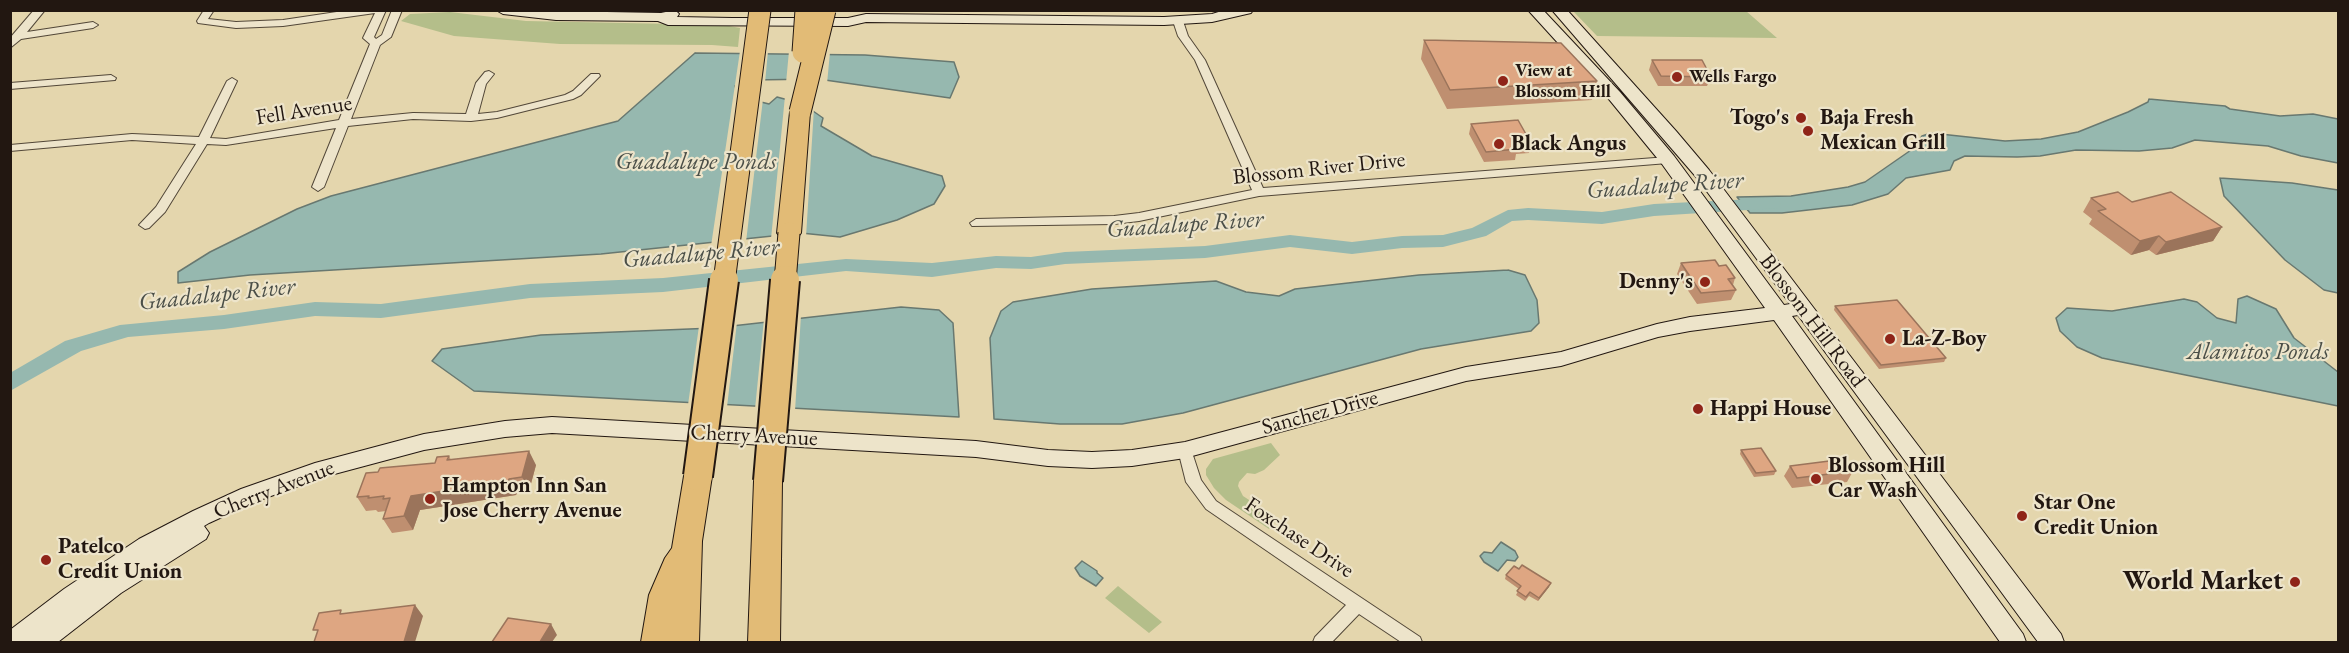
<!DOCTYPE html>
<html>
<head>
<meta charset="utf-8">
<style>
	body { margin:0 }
	#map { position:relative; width:2349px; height:653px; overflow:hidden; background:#e4d6ad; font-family:"EB Garamond",serif }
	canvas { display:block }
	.frame { position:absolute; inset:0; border:12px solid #221711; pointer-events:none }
</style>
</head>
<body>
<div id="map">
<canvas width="2349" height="653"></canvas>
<div class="frame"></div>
</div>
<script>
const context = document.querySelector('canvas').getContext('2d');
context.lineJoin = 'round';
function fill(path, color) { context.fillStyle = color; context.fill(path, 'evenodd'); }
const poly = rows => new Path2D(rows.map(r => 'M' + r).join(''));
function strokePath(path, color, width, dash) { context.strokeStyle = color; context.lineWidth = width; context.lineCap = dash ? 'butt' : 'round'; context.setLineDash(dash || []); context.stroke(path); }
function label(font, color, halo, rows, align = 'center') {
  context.font = font + ' "EB Garamond",serif'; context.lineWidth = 4.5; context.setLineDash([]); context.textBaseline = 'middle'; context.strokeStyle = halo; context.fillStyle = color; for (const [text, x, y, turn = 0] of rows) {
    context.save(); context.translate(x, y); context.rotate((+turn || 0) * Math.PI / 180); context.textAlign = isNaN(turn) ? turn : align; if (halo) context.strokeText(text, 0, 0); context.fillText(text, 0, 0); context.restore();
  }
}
const green = poly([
	[1573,11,1746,11,1777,38,1597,36],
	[450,12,526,21,724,25,740,28,738,47,712,45,560,44,454,36,401,21,410,14],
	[1271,443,1280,455,1264,470,1255,474,1247,473,1239,482,1238,486,1243,496,1278,519,1269,529,1226,500,1214,488,1206,475,1206,469,1213,459],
	[1118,586,1162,622,1149,633,1105,598]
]);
const water = poly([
	[695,53,865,55,954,62,959,77,950,98,818,79,751,80,735,86,737,92,757,101,769,104,777,97,803,104,823,118,821,126,872,156,942,176,945,186,934,204,897,220,840,237,801,233,601,254,250,275,178,283,178,272,210,252,297,209,331,196,618,121,695,53],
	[2149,99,2225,106,2230,109,2280,116,2313,114,2338,119,2338,163,2301,156,2268,146,2195,140,2172,148,2139,151,2076,150,2040,156,2017,157,1965,156,1954,161,1950,170,1906,178,1888,194,1852,205,1782,213,1750,213,1737,197,1791,196,1848,187,1865,182,1914,148,1922,136,1931,133,2005,141,2041,139,2078,132,2128,112,2148,102,2149,99],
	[2220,178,2292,183,2338,190,2338,293,2324,290,2285,260,2224,196,2220,178],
	[1508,270,1525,275,1537,300,1539,323,1531,331,1421,349,1183,413,1122,424,1060,424,994,419,990,338,1001,311,1013,302,1092,289,1216,281,1246,292,1279,296,1295,289,1419,275,1508,270],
	[2247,296,2276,309,2294,338,2338,372,2338,406,2102,358,2077,347,2060,331,2056,318,2067,308,2112,311,2184,299,2197,302,2217,318,2236,323,2238,299,2247,296],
	[901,307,939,310,953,323,959,417,474,391,432,361,442,349,541,335,714,328,901,307],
	[1501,542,1515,551,1518,557,1515,561,1507,560,1498,571,1484,562,1480,556,1484,552,1492,553,1501,542],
	[1082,561,1097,571,1097,573,1103,578,1096,586,1080,576,1075,568,1082,561]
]);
const pier = poly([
	[740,51,768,51,765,83,751,83,738,88,763,99,746,242,711,246],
	[789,51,830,52,827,84,786,83],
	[785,96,804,101,814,108,806,237,771,239],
	[801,315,795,411,755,409,764,319],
	[737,322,727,407,688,405,699,326]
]);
const river = poly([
	[1772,198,1779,200,1781,204,1779,208,1654,216,1602,224,1528,220,1512,221,1486,236,1443,247,1402,248,1352,254,1290,247,1205,258,1065,264,1031,269,996,268,932,277,846,271,663,292,530,298,381,318,315,316,224,329,128,337,81,351,10,391,10,373,65,341,120,325,224,315,315,302,381,304,530,284,663,278,846,259,932,263,996,256,1031,257,1065,252,1205,246,1290,235,1352,242,1402,236,1443,235,1472,228,1508,210,1528,208,1602,212,1654,204,1772,198]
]);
const street = poly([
	[34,10,45,10,27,32,93,22,98,25,93,28,21,39,10,48,10,38,34,10],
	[204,10,214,10,208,19,236,22,283,20,350,10,386,10,374,37,376,39,382,35,392,10,402,10,391,37,380,45,351,119,413,113,466,114,476,83,485,72,489,71,494,74,486,84,478,114,497,112,565,95,573,91,591,74,599,74,600,76,581,95,573,99,497,118,471,121,413,119,348,126,324,187,318,191,312,187,336,128,226,145,207,144,165,212,149,228,145,229,139,225,156,207,196,144,132,140,10,151,10,145,132,134,199,137,227,81,232,78,237,81,210,138,226,139,339,120,370,44,363,38,375,13,283,26,236,28,198,23,197,21,204,10],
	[1178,18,1183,21,1188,36,1205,60,1263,188,1668,157,1674,160,1668,163,1259,196,1139,221,1114,224,972,226,970,223,976,219,1114,216,1139,213,1252,190,1195,60,1178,36,1173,21,1178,18],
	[111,75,116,78,115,80,10,89,10,83,111,75],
	[1185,444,1190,446,1201,480,1216,501,1420,637,1422,642,1401,642,1359,614,1332,642,1313,642,1315,637,1346,605,1206,509,1186,482,1178,450,1180,446,1185,444]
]);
const secondary = poly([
	[496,10,661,13,675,10,679,14,677,17,732,18,848,18,866,14,1164,17,1212,14,1225,10,1253,10,1251,13,1212,22,1164,25,866,22,848,26,668,25,658,21,556,20,503,14,496,10],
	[1528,10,1543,10,1620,92,1674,156,1784,305,1790,304,1697,178,1552,10,1567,10,1676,131,1709,170,2061,634,2064,642,2038,642,1798,315,1792,316,2023,634,2026,642,2000,642,1774,320,1690,331,1658,337,1561,366,1466,381,1185,458,1132,466,1092,468,1048,466,976,457,552,433,505,437,424,450,327,476,257,501,209,523,204,526,209,533,206,539,121,593,58,642,10,642,10,630,64,589,139,539,193,511,241,489,315,463,424,434,505,421,552,417,976,441,1048,450,1092,452,1132,450,1185,442,1466,367,1561,352,1657,324,1690,317,1765,308,1662,164,1608,98,1528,10]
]);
const highway = poly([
	[800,106,807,108,810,112,801,233,797,238,789,240,781,238,777,233,790,112,793,108,800,106],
	[698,465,708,468,712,476,702,541,699,642,641,642,649,595,665,558,672,548,684,476,688,468,698,465],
	[768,470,778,473,782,481,780,642,748,642,754,481,758,473,768,470]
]);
const highwayBridgeFar1 = poly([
	[803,52,806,10],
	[800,112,825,10],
	[724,282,760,10],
	[785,282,789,233]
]);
const highwayBridge = poly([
	[698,476,724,280],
	[768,481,785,280]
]);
const wall = poly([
	[1424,40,1597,81,1592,100,1447,109,1421,59],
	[1652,60,1711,77,1707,86,1658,86,1649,70],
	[1471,124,1531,143,1529,153,1516,154,1515,160,1484,162,1469,134],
	[2091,198,2132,202,2222,227,2213,241,2156,255,2149,250,2131,255,2089,224,2092,219,2083,212],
	[1681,263,1719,266,1735,278,1733,285,1736,290,1731,300,1697,304,1677,274],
	[1835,306,1946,358,1944,362,1879,369,1834,310],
	[1741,450,1776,471,1774,475,1754,477,1740,454],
	[449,456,451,460,536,465,529,491,517,493,516,495,420,510,413,530,392,533,383,519,386,511,378,512,376,510,366,511,357,497,435,463],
	[1790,466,1853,471,1847,482,1792,488,1784,476],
	[1506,575,1549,587,1538,601,1529,596,1525,601,1516,595,1519,589,1505,579]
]);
const shadedWall = poly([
	[2222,227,2213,241,2156,255,2166,242],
	[2159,236,2149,250,2131,255,2140,241],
	[529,451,536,465,529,491,522,477],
	[509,479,517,493,516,495,420,510,413,530,404,516,411,496],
	[1551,583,1549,587,1538,601,1539,598],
	[415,605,423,616,415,642,404,642],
	[551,624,557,635,552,642,540,642]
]);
const building = poly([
	[1424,40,1561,43,1597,81,1450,90,1424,40],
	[1652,60,1702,60,1711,77,1661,76,1652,60],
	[1518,120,1531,143,1516,144,1517,149,1486,152,1471,124,1518,120],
	[2118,192,2132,202,2171,192,2222,227,2166,242,2159,236,2140,241,2098,211,2106,209,2091,198,2118,192],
	[1715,260,1719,266,1726,265,1735,278,1728,279,1736,290,1701,293,1681,263,1715,260],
	[1897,300,1946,358,1881,365,1835,306,1897,300],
	[1761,448,1776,471,1756,473,1741,450,1761,448],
	[529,451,522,477,509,479,508,481,411,496,404,516,383,519,390,498,383,499,384,496,368,498,369,496,357,497,366,473,378,472,380,468,435,463,437,457,449,456,447,460,529,451],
	[1845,459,1853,471,1797,478,1790,466,1845,459],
	[1522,565,1551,583,1539,598,1530,592,1526,597,1517,591,1521,586,1506,575,1514,566,1519,569,1522,565],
	[415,605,404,642,314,642,318,630,313,630,319,613,341,610,340,614,415,605],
	[508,618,551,624,540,642,492,642,508,618]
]);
const markers = [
	[1677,77,6,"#8f2418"],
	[1503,81,6,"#8f2418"],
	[1801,118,6,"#8f2418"],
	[1808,131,6,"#8f2418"],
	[1499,144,6,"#8f2418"],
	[1705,282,6,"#8f2418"],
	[1890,339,6,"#8f2418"],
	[1698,409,6,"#8f2418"],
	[1816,479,6,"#8f2418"],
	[430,499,6,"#8f2418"],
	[2022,516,6,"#8f2418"],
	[46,560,6,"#8f2418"],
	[2295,582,6,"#8f2418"]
];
const farPoinames = [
	["View at",1515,71],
	["Blossom Hill",1515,92],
	["Wells Fargo",1689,77]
];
const streetNames = [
	["Fell Avenue",304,111,-9],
	["Blossom River Drive",1319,169,-6],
	["Blossom Hill Road",1812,321,53],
	["Sanchez Drive",1320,413,-15],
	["Cherry Avenue",754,436,3],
	["Cherry Avenue",274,490,-21],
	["Foxchase Drive",1299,538,34]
];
const poiNames = [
	["Togo's",1789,118,"right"],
	["Baja Fresh",1820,118],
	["Mexican Grill",1820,143],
	["Black Angus",1511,144],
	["Denny's",1693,282,"right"],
	["La-Z-Boy",1902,339],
	["Happi House",1710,409],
	["Blossom Hill",1828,466],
	["Car Wash",1828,491],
	["Hampton Inn San",442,486],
	["Jose Cherry Avenue",442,511],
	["Star One",2034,503],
	["Credit Union",2034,528],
	["Patelco",58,547],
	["Credit Union",58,572]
];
const waterNames = [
	["Guadalupe Ponds",696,162],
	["Guadalupe River",1665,186,-4],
	["Guadalupe River",1185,225,-4],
	["Guadalupe River",701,254,-5],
	["Guadalupe River",217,295,-6],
	["Alamitos Ponds",2258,352]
];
const nearPoinames = [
	["World Market",2283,582]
];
fill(green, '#b4be8a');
fill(water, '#96b8af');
strokePath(water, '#687870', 1.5);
fill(pier, '#e4d6ad');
fill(river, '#96b8af');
strokePath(street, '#524738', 2);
strokePath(secondary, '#221711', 2);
strokePath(highway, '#221711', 2);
fill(street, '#ede4ca');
fill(secondary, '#ede4ca');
fill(highway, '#e2bb76');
strokePath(highwayBridgeFar1, '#221711', 23, []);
strokePath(highwayBridge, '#221711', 32, []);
strokePath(highwayBridgeFar1, '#e2bb76', 21);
strokePath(highwayBridge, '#e2bb76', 28);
fill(wall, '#bf8f70');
fill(shadedWall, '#9b745b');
fill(building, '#dea682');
strokePath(building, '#9b745b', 1.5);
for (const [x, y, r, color] of markers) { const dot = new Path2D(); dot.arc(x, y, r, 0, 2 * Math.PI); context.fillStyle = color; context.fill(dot); strokePath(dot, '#ede4ca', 2); }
label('bold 18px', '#221711', '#ede4ca', farPoinames, 'left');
label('22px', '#221711', '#ede4ca', streetNames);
label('bold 22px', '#221711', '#ede4ca', poiNames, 'left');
label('italic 24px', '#4b4f48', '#ede4ca', waterNames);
label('bold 27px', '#221711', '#ede4ca', nearPoinames, 'right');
</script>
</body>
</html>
